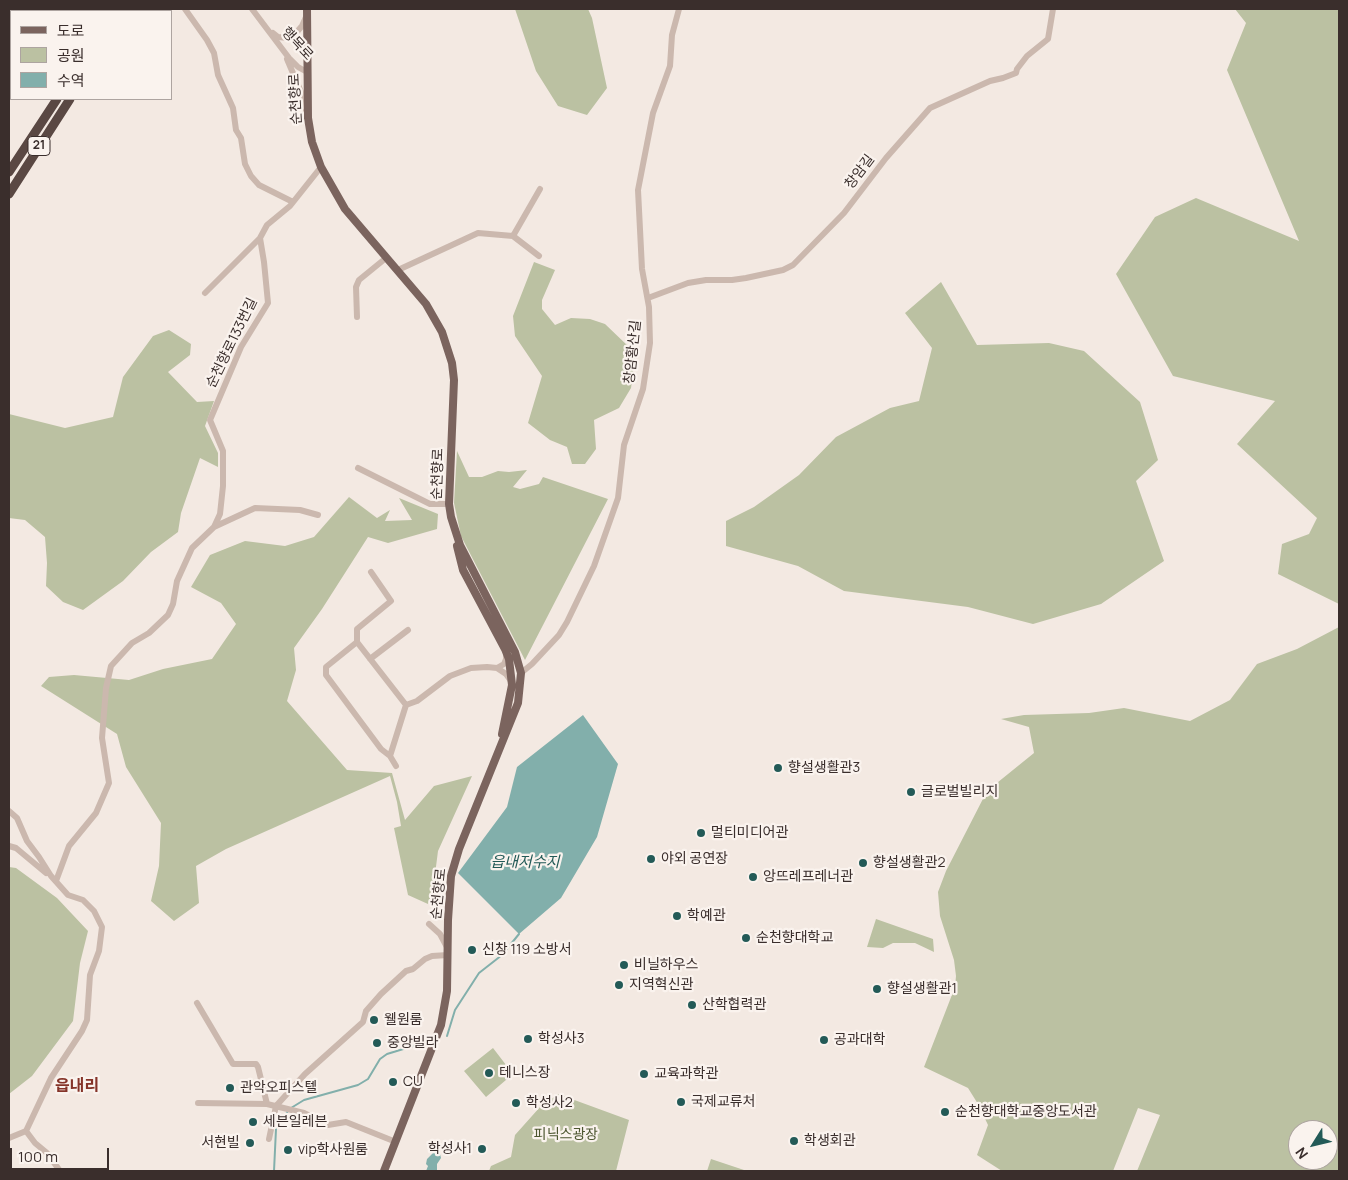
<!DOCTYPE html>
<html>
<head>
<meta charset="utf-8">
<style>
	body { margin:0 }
	#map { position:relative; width:1348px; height:1180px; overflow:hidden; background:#f3e9e2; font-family:Manrope,"Noto Sans KR",sans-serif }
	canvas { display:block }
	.frame { position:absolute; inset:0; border:10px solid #3a2e2c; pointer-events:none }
	.legend { position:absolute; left:10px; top:10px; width:162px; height:90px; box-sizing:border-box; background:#faf3ee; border:1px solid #ada4a0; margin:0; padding:6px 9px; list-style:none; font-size:15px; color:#3a2e2c }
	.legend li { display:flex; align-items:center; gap:10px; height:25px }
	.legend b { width:25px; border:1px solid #ada4a0 }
	.north { position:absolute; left:1288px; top:1120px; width:50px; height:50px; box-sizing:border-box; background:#faf3ee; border:1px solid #ada4a0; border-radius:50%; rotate:234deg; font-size:14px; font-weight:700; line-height:20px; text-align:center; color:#3a2e2c }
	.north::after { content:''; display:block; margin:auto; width:18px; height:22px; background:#235a57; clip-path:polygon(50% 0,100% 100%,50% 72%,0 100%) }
	.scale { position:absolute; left:10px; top:1148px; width:99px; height:22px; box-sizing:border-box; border:2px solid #3a2e2c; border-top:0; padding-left:6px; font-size:15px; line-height:18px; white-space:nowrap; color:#3a2e2c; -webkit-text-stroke:4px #faf3ee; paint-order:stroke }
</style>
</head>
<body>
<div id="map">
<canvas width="1348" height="1180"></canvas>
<div class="frame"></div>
<ul class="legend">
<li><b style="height:6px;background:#7b645e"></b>도로</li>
<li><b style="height:14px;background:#bbc1a2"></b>공원</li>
<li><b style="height:14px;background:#82afab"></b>수역</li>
</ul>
<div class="north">N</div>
<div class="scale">100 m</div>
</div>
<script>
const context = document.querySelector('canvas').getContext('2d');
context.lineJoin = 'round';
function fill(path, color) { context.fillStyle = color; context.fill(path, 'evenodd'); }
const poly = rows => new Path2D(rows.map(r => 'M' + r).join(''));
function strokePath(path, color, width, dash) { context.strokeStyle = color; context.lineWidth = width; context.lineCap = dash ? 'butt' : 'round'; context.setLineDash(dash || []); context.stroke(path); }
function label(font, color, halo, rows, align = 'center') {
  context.font = font + ' Manrope,"Noto Sans KR",sans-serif'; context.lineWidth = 4.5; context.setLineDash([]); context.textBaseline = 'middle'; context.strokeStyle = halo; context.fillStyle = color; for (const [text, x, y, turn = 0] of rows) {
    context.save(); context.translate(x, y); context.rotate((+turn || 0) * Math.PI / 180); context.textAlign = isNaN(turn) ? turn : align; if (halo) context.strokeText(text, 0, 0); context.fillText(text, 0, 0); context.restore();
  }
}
const green = poly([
	[515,9,588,9,592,18,607,88,587,115,558,106,536,71],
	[1235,9,1339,9,1339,604,1278,574,1282,544,1309,534,1317,518,1237,444,1275,401,1173,376,1116,274,1155,217,1196,198,1299,241,1227,70,1246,23],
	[534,262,555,270,542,300,542,309,555,325,571,318,590,319,605,324,629,347,635,358,631,388,619,408,594,420,596,449,585,464,572,464,567,447,550,440,528,423,542,376,515,336,513,316],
	[941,282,977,345,1049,343,1084,351,1140,402,1158,460,1136,481,1164,561,1101,604,1033,624,968,607,844,591,798,566,726,546,726,521,754,507,799,475,836,437,890,408,919,401,932,348,905,313],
	[169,330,191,344,190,355,168,372,197,402,214,401,205,426,218,453,218,467,200,458,181,513,178,532,151,552,123,581,83,610,63,602,46,586,47,563,45,537,25,520,9,518,9,414,65,428,113,417,123,377,153,336],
	[457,451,469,477,482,477,498,471,509,472,527,470,513,487,520,489,539,484,543,477,608,499,525,660,461,536,454,503],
	[349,497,377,518,390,510,385,521,412,520,399,498,438,514,437,529,388,543,368,537,322,609,294,648,296,670,287,701,347,770,392,773,405,820,434,786,472,776,438,851,433,890,428,904,408,895,394,828,401,826,397,802,390,776,226,849,196,866,199,903,174,921,151,901,159,866,161,823,126,767,117,734,41,686,49,677,74,675,129,680,163,669,212,659,236,624,221,603,191,587,210,555,245,541,285,546,314,537],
	[1339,627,1339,1171,1137,1171,1160,1115,1138,1108,1113,1171,1002,1171,977,1155,988,1125,978,1104,968,1088,924,1067,955,987,956,976,954,960,940,916,938,892,946,871,987,791,1034,753,1029,727,1001,719,1024,715,1089,713,1124,708,1190,721,1230,700,1257,664,1297,649],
	[1298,1130,1328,1130,1328,1160,1298,1160],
	[9,867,16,868,57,898,88,931,80,963,73,1021,32,1076,9,1094],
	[876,919,933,939,934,952,915,943,893,943,883,948,867,947],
	[493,1048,513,1074,486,1097,464,1071],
	[558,1094,629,1120,616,1171,489,1171,491,1166,511,1157,515,1135,540,1107],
	[711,1159,747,1171,707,1171]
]);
const water = poly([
	[583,715,618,764,597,837,561,898,519,934,458,873,507,807,517,767],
	[437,1152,440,1154,441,1158,437,1164,437,1171,426,1171,428,1166,426,1164,427,1159,433,1153]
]);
const stream = poly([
	[447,1036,455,1010,479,973,502,955,519,934],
	[291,1108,304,1100,358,1085,368,1079,380,1059,387,1054,423,1043],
	[274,1171,276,1129,288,1111]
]);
const minor = poly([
	[185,9,207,40,214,53,218,75,233,108,236,130,241,138,245,164,251,176,259,185,293,202],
	[252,9,289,58,298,67,307,72],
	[273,33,278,37,288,38,295,34,302,26,306,17],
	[287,59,301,92,306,110],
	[513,236,540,189],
	[398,270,478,233,513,236,539,256],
	[205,293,260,238],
	[648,298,688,283,706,280,732,280,746,278,783,270,793,265,844,213,886,158,930,108,990,81,1003,78,1016,73,1017,69,1027,56,1048,39,1053,9],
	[357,317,356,287,359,280,386,258],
	[358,468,430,504,449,504],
	[214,527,255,508,300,510,318,515],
	[357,642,357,629,391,601,371,572],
	[506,652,506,659,504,664,497,668,506,674,511,681],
	[370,659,408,630],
	[521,673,532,664,559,635,567,622,594,566,618,498,624,445,643,389,650,343,649,307,642,269,638,190,653,113,670,66,672,35,679,9],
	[390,756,381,749,326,675,326,667,357,642,406,705],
	[396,766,390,756,406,705,417,701,450,676,471,668,487,667,497,668],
	[9,811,17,818,27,841,39,857,51,876,68,895,83,900,94,911,102,927,99,951,90,975,87,1020,82,1031,51,1078,26,1131,9,1138],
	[9,846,16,848,46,873],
	[56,881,69,846,96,813,109,783,102,738,106,688,111,666,132,643,149,633,168,615,173,604,177,581,192,548,214,527,220,514,223,486,223,451,210,420,241,347,268,303,264,262,260,238,267,225,290,206,321,167],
	[429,924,440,934,448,949],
	[197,1003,233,1064,256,1064,258,1067,267,1104],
	[198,1103,267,1104,304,1113,328,1125,346,1122,396,1142],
	[26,1131,35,1143,47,1153,60,1171],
	[269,1139,276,1106,305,1074,363,1022,366,1011,381,994,406,971,413,969,425,959,432,956,448,955]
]);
const major = poly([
	[307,9,308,118,312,142,321,167,345,209,426,304,442,332,452,363,454,380,449,504,451,517,460,545,515,652,521,673,518,703,459,849,451,876,448,920,447,991,441,1025,384,1171],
	[457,546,463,570,505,649,509,659,512,685,502,734]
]);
const highway = poly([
	[114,11,116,9],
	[125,11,126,9],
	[9,172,57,99],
	[9,194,70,99]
]);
const markers = [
	[778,768,5,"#235a57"],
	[911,792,5,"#235a57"],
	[701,833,5,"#235a57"],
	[651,859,5,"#235a57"],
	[863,863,5,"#235a57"],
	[753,877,5,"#235a57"],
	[677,916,5,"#235a57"],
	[746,938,5,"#235a57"],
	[472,950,5,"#235a57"],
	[624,965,5,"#235a57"],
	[619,985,5,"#235a57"],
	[877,989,5,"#235a57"],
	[692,1005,5,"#235a57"],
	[374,1020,5,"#235a57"],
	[528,1039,5,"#235a57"],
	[824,1040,5,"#235a57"],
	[377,1043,5,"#235a57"],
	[489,1073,5,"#235a57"],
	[644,1074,5,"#235a57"],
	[393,1082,5,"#235a57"],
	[230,1088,5,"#235a57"],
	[681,1102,5,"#235a57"],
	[516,1103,5,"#235a57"],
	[945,1112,5,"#235a57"],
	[253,1122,5,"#235a57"],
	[794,1141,5,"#235a57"],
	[250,1143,5,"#235a57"],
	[482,1149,5,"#235a57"],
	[288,1150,5,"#235a57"]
];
const shields = [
	[39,146,22]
];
const shieldNames = [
	["21",39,146]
];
const streetNames = [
	["행목로",297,44,47],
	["순천향로",296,99,-93],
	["창암길",860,172,-53],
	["순천향로133번길",232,343,-64],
	["창암황산길",633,352,-84],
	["순천향로",438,474,-88],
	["순천향로",439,894,-84]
];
const poiNames = [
	["향설생활관3",788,768],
	["글로벌빌리지",921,792],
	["멀티미디어관",711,833],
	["야외 공연장",661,859],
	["향설생활관2",873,863],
	["앙뜨레프레너관",763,877],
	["학예관",687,916],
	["순천향대학교",756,938],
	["신창 119 소방서",482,950],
	["비닐하우스",634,965],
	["지역혁신관",629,985],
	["향설생활관1",887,989],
	["산학협력관",702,1005],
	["웰원룸",384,1020],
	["학성사3",538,1039],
	["공과대학",834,1040],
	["중앙빌라",387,1043],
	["테니스장",499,1073],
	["교육과학관",654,1074],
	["CU",403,1082],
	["관악오피스텔",240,1088],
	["국제교류처",691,1102],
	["학성사2",526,1103],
	["순천향대학교중앙도서관",955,1112],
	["세븐일레븐",263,1122],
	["학생회관",804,1141],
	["서현빌",240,1143,"right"],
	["학성사1",472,1149,"right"],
	["vip학사원룸",298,1150]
];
const parkNames = [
	["피닉스광장",566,1135]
];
const waterNames = [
	["읍내저수지",525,863]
];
const quarterNames = [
	["읍내리",77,1087]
];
fill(green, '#bbc1a2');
fill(water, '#82afab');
strokePath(stream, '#82afab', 2);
strokePath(minor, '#cbb8ae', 6);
strokePath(major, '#7b645e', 8);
strokePath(highway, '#5a4843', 9);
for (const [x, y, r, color] of markers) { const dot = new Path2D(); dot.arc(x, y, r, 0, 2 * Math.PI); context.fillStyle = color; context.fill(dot); strokePath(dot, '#faf3ee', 2); }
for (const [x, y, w] of shields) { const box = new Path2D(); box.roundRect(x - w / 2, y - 9.5, w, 19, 4); context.fillStyle = '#faf3ee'; context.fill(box); strokePath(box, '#3a2e2c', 1); }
label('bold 12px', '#3a2e2c', null, shieldNames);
label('14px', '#3a2e2c', '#faf3ee', streetNames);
label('14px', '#3a2e2c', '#faf3ee', poiNames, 'left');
label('14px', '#4d5731', '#faf3ee', parkNames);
label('italic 15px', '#235a57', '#faf3ee', waterNames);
label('bold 16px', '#853429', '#faf3ee', quarterNames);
</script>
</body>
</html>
